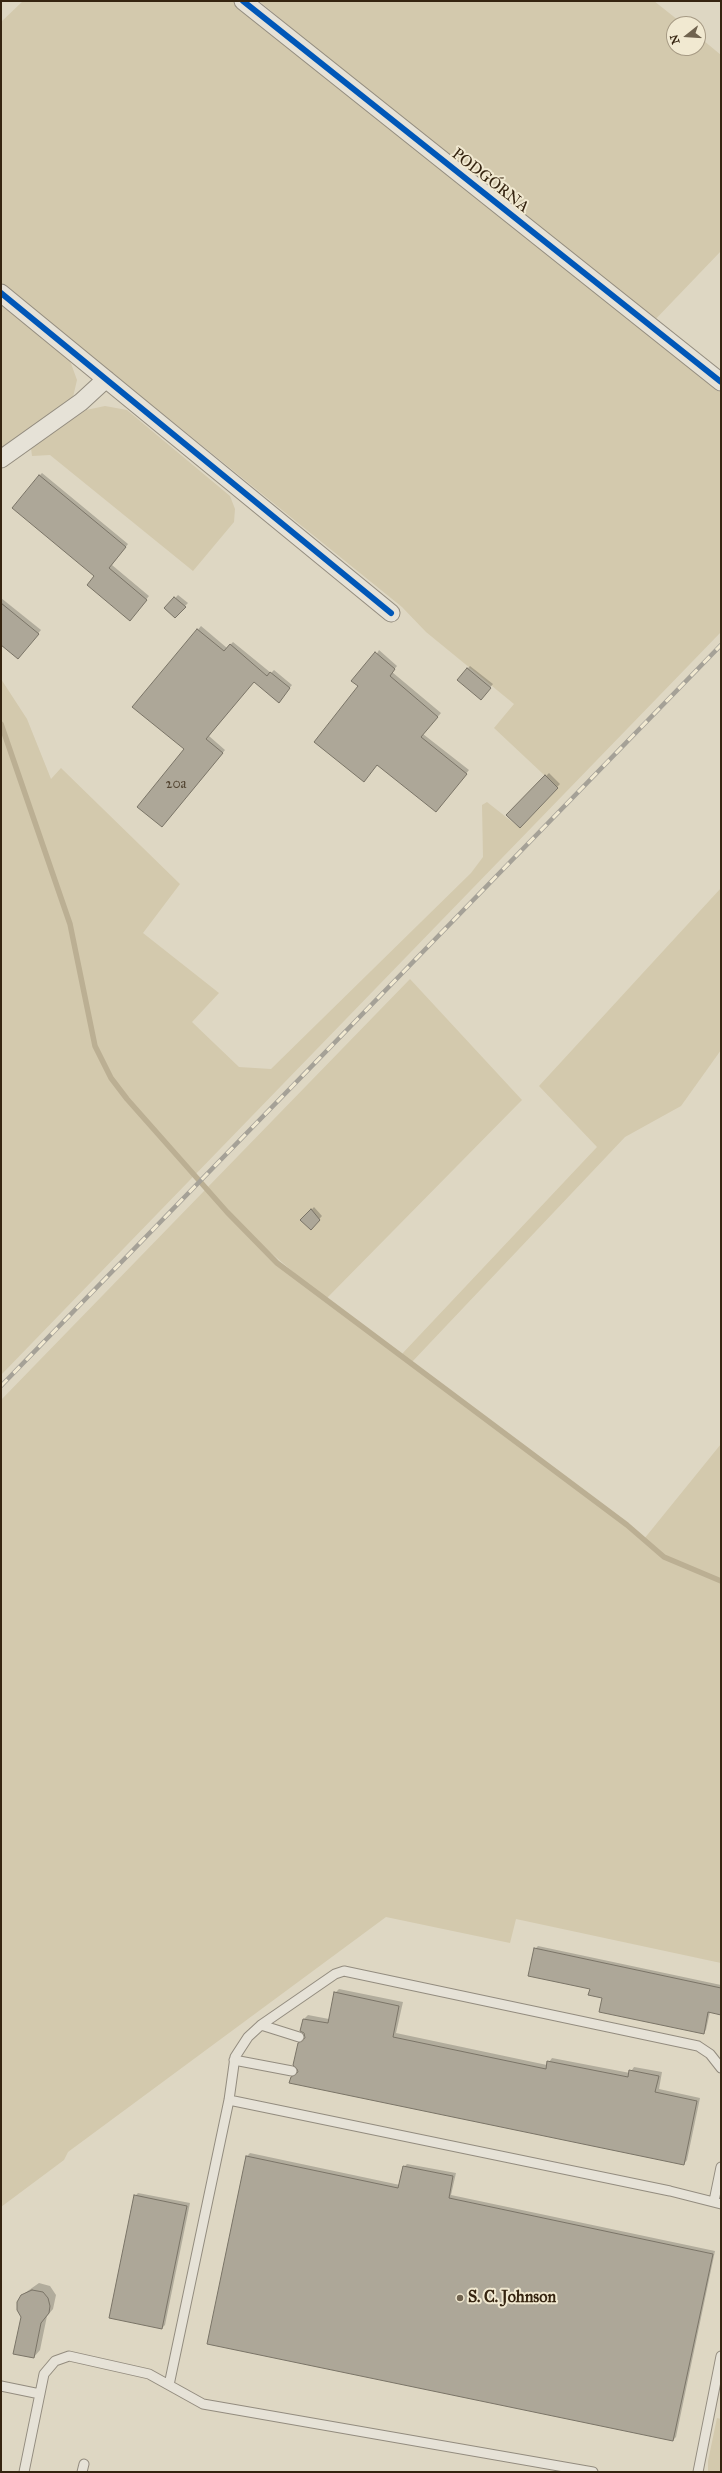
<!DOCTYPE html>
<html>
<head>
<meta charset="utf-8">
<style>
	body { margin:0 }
	#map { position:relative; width:722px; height:2473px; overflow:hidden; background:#ded7c3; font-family:"IM FELL Great Primer",serif }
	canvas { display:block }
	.frame { position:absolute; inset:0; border:2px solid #352410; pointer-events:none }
	.north { position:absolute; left:666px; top:16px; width:40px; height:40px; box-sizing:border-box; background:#f1e9d1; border:1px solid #a69a84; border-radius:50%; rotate:253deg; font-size:11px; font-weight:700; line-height:16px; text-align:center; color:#352410 }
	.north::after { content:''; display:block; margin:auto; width:14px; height:18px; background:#70634f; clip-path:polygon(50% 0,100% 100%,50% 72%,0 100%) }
</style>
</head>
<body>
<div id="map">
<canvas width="722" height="2473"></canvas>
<div class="frame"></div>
<div class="north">N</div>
</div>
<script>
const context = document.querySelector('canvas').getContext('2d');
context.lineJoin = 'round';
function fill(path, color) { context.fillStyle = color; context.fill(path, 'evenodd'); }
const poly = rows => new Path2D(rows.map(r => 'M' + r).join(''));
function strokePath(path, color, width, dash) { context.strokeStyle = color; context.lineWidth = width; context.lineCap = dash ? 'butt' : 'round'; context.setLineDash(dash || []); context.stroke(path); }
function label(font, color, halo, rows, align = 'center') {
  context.font = font + ' "IM FELL Great Primer",serif'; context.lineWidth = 4; context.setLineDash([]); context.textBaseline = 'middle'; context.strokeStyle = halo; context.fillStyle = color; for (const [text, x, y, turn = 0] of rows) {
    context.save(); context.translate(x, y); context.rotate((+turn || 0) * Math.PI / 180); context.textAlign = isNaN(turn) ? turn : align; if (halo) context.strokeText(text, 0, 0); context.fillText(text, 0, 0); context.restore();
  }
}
const green = poly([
	[23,1,233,1,635,313,259,1,654,1,683,24,674,24,674,48,698,48,698,36,721,55,721,251,650,325,721,385,721,632,1,1375,1,679,27,719,51,779,61,768,180,884,143,933,219,993,192,1022,239,1067,271,1069,471,873,483,857,482,805,487,802,520,828,558,788,494,728,514,704,426,632,402,607,1,283,1,22],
	[1,303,69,358,77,380,73,397,1,454],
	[105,406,127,410,230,496,235,509,234,522,193,571,50,455,32,456,31,448,86,410],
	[721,888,721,1050,681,1106,625,1137,411,1363,644,1539,721,1444,721,1963,516,1919,510,1943,386,1917,68,2152,64,2160,1,2207,1,1400,410,979,522,1100,326,1299,401,1355,597,1147,539,1086],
	[256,1240,319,1294,277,1263],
	[717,2418,721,2419,721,2472,708,2472,708,2461]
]);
const shadow = poly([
	[42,473,128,544,112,565,149,596,132,617,96,576,39,476],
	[178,595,188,603,175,616,166,608],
	[1,598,41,630,21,655,1,644],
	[201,626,227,648,233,642,271,673,274,670,292,685,281,698,254,681,209,736,225,750,165,823,186,749,134,706],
	[379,650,397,666,392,672,441,713,423,734,469,770,439,808,359,686],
	[470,666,493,684,484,695,467,669],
	[549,773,560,784,519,827,507,815],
	[314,1207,322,1216,311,1228,302,1220],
	[538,1946,721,1985,721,2014,710,2012,706,2030,703,2033,603,1997,535,1949],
	[339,1989,403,2002,396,2033,547,2065,552,2058,630,2073,634,2067,662,2072,659,2089,700,2098,687,2160,684,2164,290,2082,299,2071,299,2043,306,2037,304,2019,308,2015,329,2019,335,1993],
	[250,2153,400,2185,404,2167,407,2164,456,2173,451,2195,715,2251,676,2437,673,2440,208,2343,247,2156],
	[138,2193,190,2203,165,2325,162,2328,135,2196],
	[39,2283,50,2286,56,2295,53,2309,47,2316,40,2350,34,2357,22,2317,22,2295]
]);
const stream = poly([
	[1,724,70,924,95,1046,111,1078,127,1099,227,1212,277,1263,627,1525,664,1557,721,1581]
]);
const building = poly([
	[39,475,126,547,109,568,147,600,130,621,87,585,94,576,12,508,39,475],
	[174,597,186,607,175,618,164,608,174,597],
	[1,603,39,634,18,659,1,645,1,603],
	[197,629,224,651,230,644,267,676,270,672,290,688,279,703,254,682,206,739,223,753,162,827,137,807,184,749,132,707,197,629],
	[375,652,395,669,390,676,438,717,421,737,467,774,436,812,377,765,364,782,314,742,358,686,351,681,375,652],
	[467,668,491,688,481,700,457,680,467,668],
	[545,775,558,788,520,828,506,815,545,775],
	[311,1209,320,1220,311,1230,300,1220,311,1209],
	[534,1948,721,1988,721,2015,708,2012,704,2034,599,2012,602,1998,588,1995,590,1989,528,1976,534,1948],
	[334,1992,399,2006,393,2037,546,2069,547,2061,628,2077,629,2070,659,2076,655,2092,697,2101,684,2165,289,2083,291,2077,298,2072,297,2069,293,2065,298,2043,305,2038,304,2033,300,2031,303,2019,328,2023,334,1992],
	[246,2156,398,2188,403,2166,453,2176,449,2198,713,2254,673,2441,207,2344,246,2156],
	[134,2195,187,2206,162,2329,109,2318,134,2195],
	[32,2290,43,2292,48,2298,50,2306,49,2313,41,2323,34,2358,13,2354,21,2317,17,2310,17,2302,21,2295,32,2290]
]);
const service = poly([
	[261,2025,299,2037],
	[234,2060,292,2071],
	[229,2100,670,2191,721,2204],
	[714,2201,721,2167],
	[169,2385,229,2100,235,2057,248,2037,261,2025,335,1974,344,1971,698,2046,710,2054,721,2068],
	[1,2386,40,2394],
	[24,2472,44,2374,55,2361,69,2356,149,2374,203,2404,593,2472],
	[82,2472,84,2464],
	[698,2472,721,2356]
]);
const minor = poly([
	[243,1,721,382],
	[1,293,391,613],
	[1,459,81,402,106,379]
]);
const rail = poly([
	[1,1386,721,645]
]);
const cycleway = poly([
	[243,1,721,382],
	[1,293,391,613]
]);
const markers = [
	[460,2298,4,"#70634f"]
];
const numberNames = [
	["20a",176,785]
];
const streetNames = [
	["PODGÓRNA",490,181,38]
];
const poiNames = [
	["S. C. Johnson",468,2298]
];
fill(green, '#d3c9ad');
fill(shadow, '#0003');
strokePath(stream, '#bbaf93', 5.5);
fill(building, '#ada798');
strokePath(building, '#7a7467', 1);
strokePath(service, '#938c7f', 11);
strokePath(minor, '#938c7f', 19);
strokePath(service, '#e6e2d7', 9);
strokePath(minor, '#e6e2d7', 17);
strokePath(rail, '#a5a197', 4.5);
strokePath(rail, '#f1e9d1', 3, [9]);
strokePath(cycleway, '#0057b8', 6);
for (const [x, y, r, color] of markers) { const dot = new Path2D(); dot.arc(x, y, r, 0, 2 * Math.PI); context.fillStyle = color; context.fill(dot); strokePath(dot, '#f1e9d1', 1.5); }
label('14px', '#534532', null, numberNames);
label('16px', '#352410', '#f1e9d1', streetNames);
label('bold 16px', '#352410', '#f1e9d1', poiNames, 'left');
</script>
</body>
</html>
